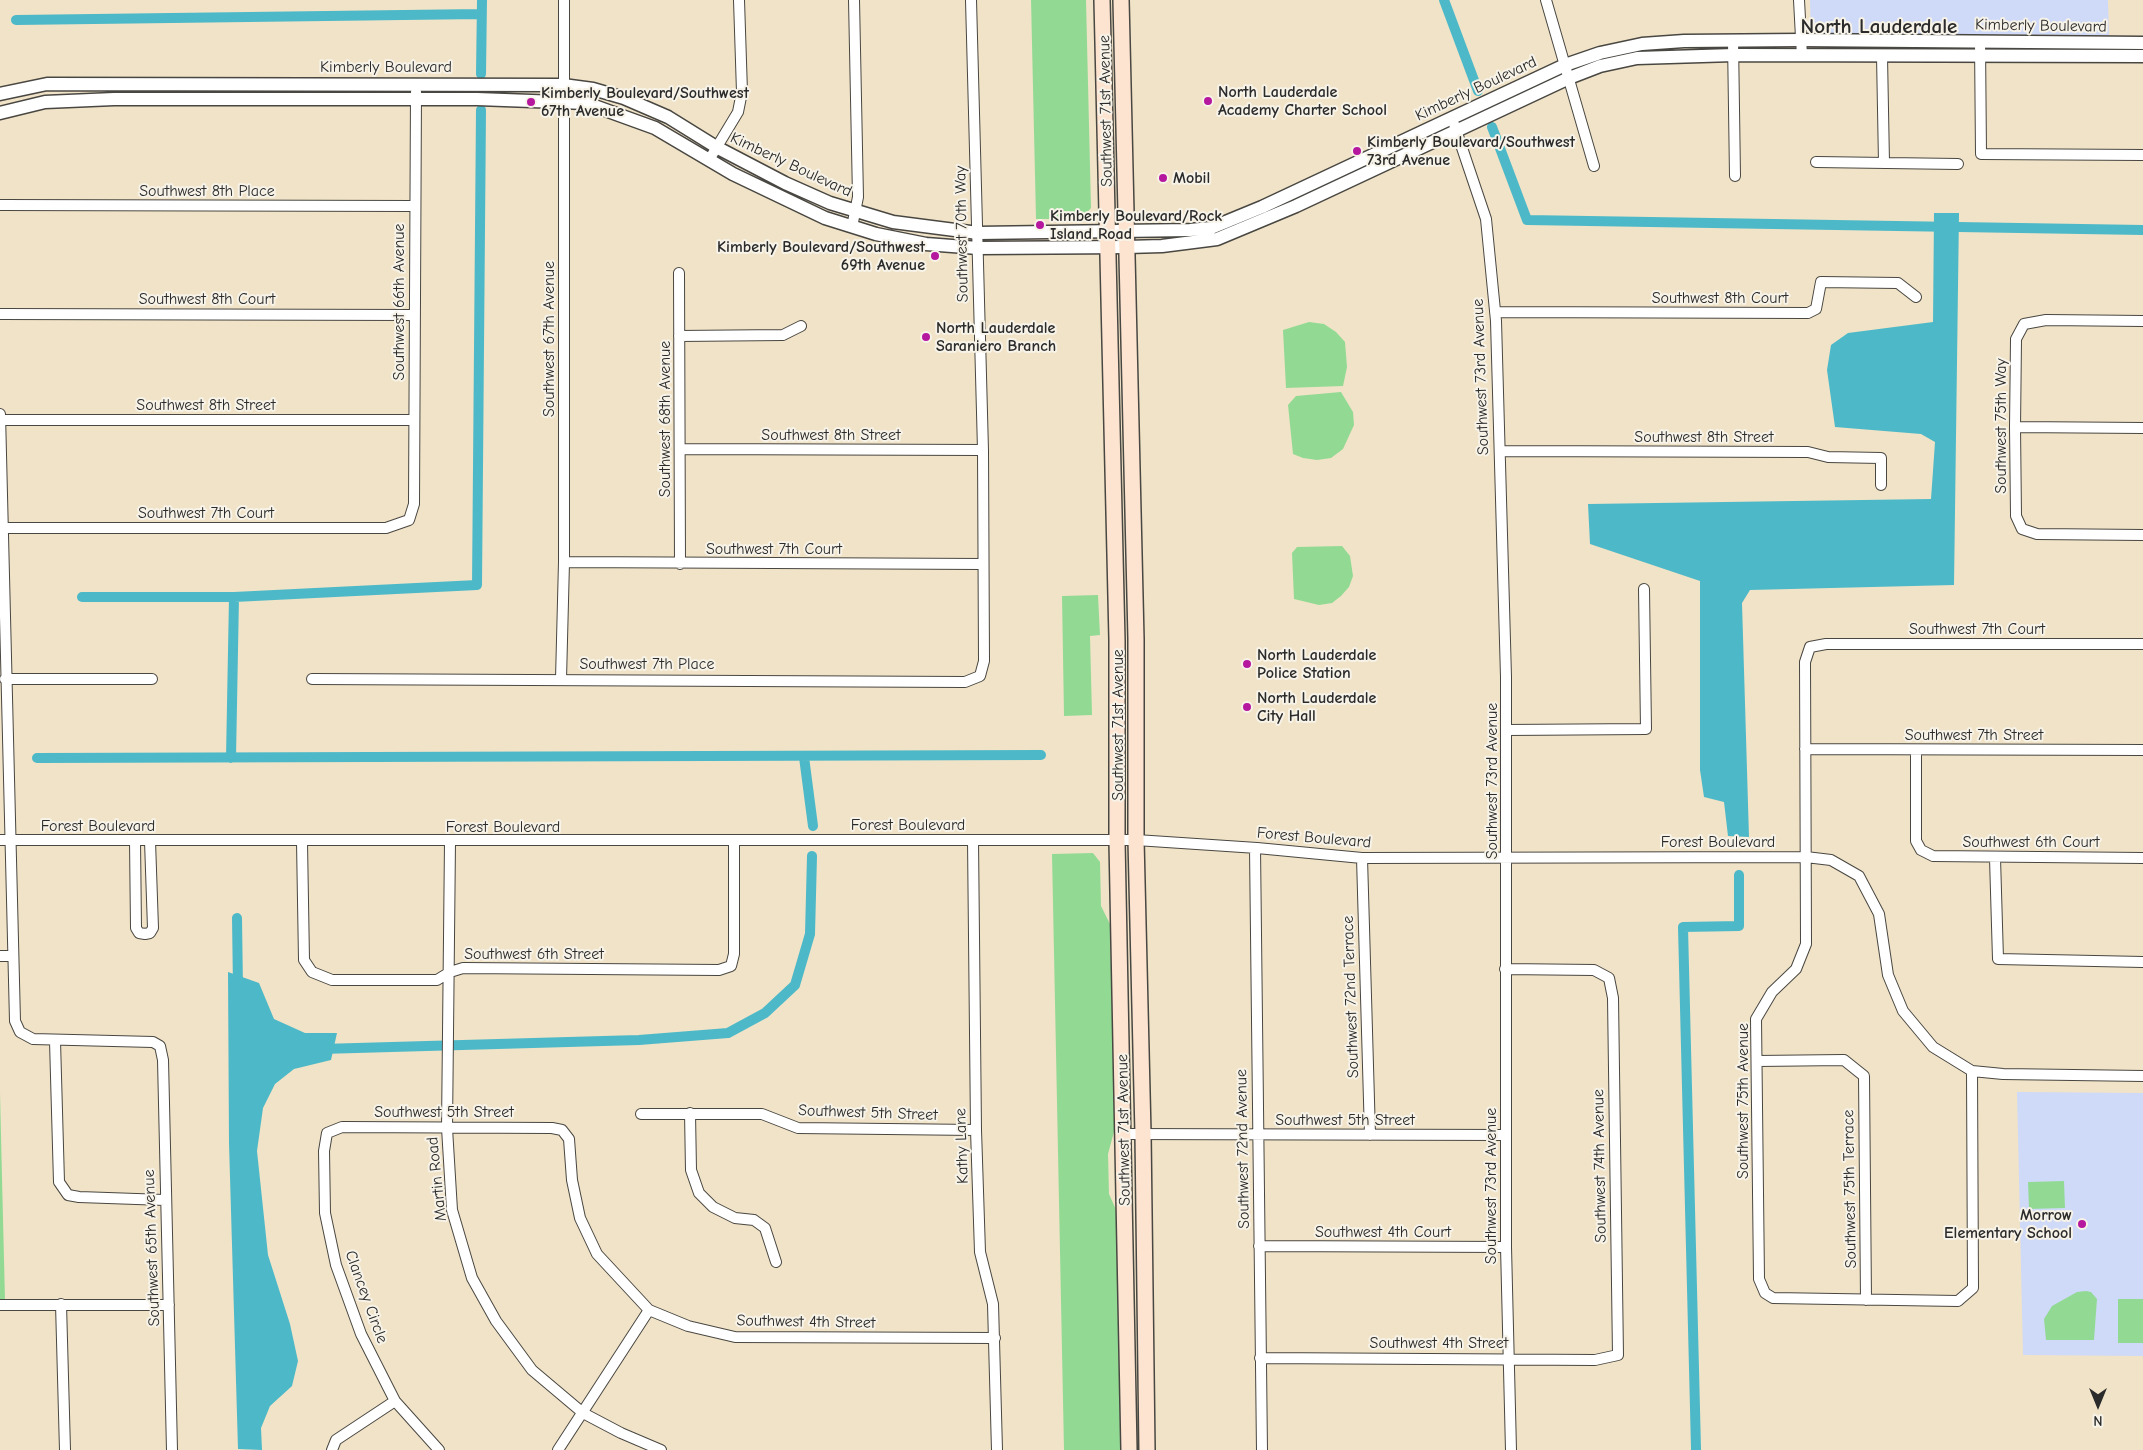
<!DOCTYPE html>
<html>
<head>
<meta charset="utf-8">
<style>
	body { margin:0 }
	#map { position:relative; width:2143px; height:1450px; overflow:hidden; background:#f1e3c7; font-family:"Comic Neue",sans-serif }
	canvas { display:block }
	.north { position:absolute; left:2073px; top:1380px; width:50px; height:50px; -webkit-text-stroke:4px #f7f3e8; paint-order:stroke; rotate:180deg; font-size:14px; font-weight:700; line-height:20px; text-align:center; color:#2b2b2b }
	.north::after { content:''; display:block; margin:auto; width:18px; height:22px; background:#2b2b2b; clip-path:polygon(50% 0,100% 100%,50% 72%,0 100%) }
</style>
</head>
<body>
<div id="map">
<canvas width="2143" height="1450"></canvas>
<div class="north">N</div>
</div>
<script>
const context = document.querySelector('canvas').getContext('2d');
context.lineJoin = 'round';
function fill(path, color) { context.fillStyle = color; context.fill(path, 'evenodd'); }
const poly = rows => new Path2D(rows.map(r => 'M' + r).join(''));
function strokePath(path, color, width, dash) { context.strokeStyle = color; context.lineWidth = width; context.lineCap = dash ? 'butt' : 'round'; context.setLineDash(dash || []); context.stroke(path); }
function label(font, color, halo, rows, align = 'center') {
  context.font = font + ' "Comic Neue",sans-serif'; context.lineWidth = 4; context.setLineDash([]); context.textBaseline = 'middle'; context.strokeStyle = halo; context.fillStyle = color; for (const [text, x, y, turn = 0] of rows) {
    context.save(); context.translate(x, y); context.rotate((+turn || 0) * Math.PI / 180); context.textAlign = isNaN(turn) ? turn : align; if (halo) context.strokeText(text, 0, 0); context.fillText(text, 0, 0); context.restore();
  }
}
const built = poly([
	[1810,0,2108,0,2109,35,1811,34],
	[2017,1092,2143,1093,2143,1356,2023,1355]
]);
const green = poly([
	[1031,0,1086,0,1091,208,1081,219,1036,219],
	[1309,322,1324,324,1336,332,1345,342,1347,367,1343,386,1286,388,1283,330],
	[1341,392,1353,412,1354,425,1343,449,1331,458,1317,460,1303,458,1293,454,1288,405,1296,396],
	[1342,546,1350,556,1353,576,1349,587,1341,596,1332,603,1319,605,1294,599,1292,553,1297,547],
	[1098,595,1100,635,1090,636,1092,715,1064,716,1062,596],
	[1093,853,1100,862,1101,906,1110,924,1115,1128,1108,1154,1109,1194,1118,1214,1124,1450,1064,1450,1052,854],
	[0,1092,2,1178,5,1300,0,1300],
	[2064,1181,2065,1208,2029,1209,2028,1182],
	[2086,1291,2091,1292,2097,1299,2094,1340,2046,1340,2044,1319,2052,1306,2077,1292],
	[2118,1299,2143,1299,2143,1343,2118,1343]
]);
const water = poly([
	[1934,213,1959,213,1954,585,1750,590,1742,603,1749,837,1728,836,1724,802,1704,797,1700,770,1700,581,1590,544,1588,504,1931,499,1935,442,1921,434,1835,427,1827,370,1831,345,1848,333,1933,322],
	[228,972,259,983,274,1019,305,1033,337,1033,331,1060,294,1069,275,1084,263,1108,257,1151,268,1255,290,1324,298,1361,292,1386,270,1406,261,1428,262,1450,238,1449,229,1143]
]);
const canal = poly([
	[1444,0,1478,91],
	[16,20,481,14],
	[481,74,482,0],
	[1492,127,1527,220,2143,230],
	[82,597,234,597,477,585,481,110],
	[804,757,813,826],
	[37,758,1041,755],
	[231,758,234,597],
	[237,918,238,989],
	[321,1049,639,1040,728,1033,765,1013,795,985,810,934,812,856],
	[1696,1449,1683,927,1739,926,1739,875]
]);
const minor = poly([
	[1546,0,1594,166],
	[1799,0,1802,56],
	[1733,41,1735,176],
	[1980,42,1981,154,2143,155],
	[1882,56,1884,163],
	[1454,124,1486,219,1496,321,1506,677,1506,1247,1511,1450],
	[709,160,738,112,742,92,739,0],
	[1816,162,1958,164],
	[0,205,414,206],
	[852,227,858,197,854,0],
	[679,273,680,564],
	[1495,312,1808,313,1816,309,1821,282,1898,283,1916,297],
	[0,314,414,315],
	[2143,321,2046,320,2024,324,2016,339,2015,427,2016,516,2022,529,2037,534,2143,535],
	[679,336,783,335,801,326],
	[0,414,15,1021,20,1032,33,1039,153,1042,160,1046,163,1060,172,1450],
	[0,420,413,420],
	[2015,427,2143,428],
	[680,449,983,450],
	[1500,451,1808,452,1828,457,1881,458,1881,485],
	[2,528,386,528,409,520,414,504,416,92],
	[564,562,983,564],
	[5,679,152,679],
	[312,679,965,682,980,676,984,661,983,450,971,0],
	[561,679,564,562,564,0],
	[1506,730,1646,729,1644,589],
	[1805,749,2143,750],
	[1916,750,1916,841,1921,850,1933,856,2143,858],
	[0,840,1136,840,1257,848,1362,858,1806,857,1831,860,1859,876,1879,914,1888,975,1903,1011,1933,1047,1972,1071,2003,1074,2143,1076],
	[973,840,976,1130,980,1252,993,1304,997,1450],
	[135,841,136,928,139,933,145,934,150,933,153,928,150,841],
	[302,842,304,960,312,972,332,980,437,980,450,972,463,968,719,970,731,966,734,954,734,841],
	[450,842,447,1128,452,1210,472,1278,496,1321,532,1370,583,1413,621,1433,661,1450],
	[1255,848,1262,1450],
	[1362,858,1370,1135],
	[1995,858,1998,959,2143,962],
	[0,956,12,956],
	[55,1041,59,1182,68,1195,79,1197,165,1200],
	[1757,1061,1844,1060,1864,1076,1866,1300],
	[1972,1071,1973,1288,1958,1301,1773,1298,1765,1293,1759,1279,1756,1019,1772,992,1796,969,1806,944,1805,662,1810,647,1826,644,2143,644],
	[690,1113,691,1170,699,1193,713,1207,735,1218,754,1220,765,1228,776,1262],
	[641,1114,762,1114,798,1128,976,1130],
	[1124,1134,1506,1135],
	[1259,1246,1506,1247],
	[61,1304,65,1450],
	[0,1305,169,1305],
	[1260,1358,1595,1360,1618,1355,1613,998,1609,978,1594,970,1505,969],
	[332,1450,336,1440,395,1401],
	[439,1450,395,1401,361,1334,336,1265,325,1213,324,1151,327,1133,342,1127,552,1128,562,1130,569,1139,572,1180,580,1218,597,1254,649,1310,688,1326,735,1337,995,1338],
	[558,1450,649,1310]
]);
const tertiary = poly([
	[0,94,47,84,563,85,593,89,624,98,668,117,718,148,785,183,830,203,893,222,978,233,1190,230,1211,228,1262,207,1565,65,1600,53,1642,44,1684,41,1801,40,2143,43],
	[0,113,45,102,114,99,477,99,586,103,655,128,733,174,825,218,876,234,926,244,978,248,1127,247,1162,246,1217,239,1296,206,1569,78,1600,66,1637,58,1734,55,2143,56]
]);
const secondary = poly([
	[1102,0,1117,640,1117,841,1129,1450],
	[1121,0,1136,639,1136,840,1143,1134,1147,1450]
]);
const markers = [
	[1208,101,5,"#b5179e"],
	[531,102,5,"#b5179e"],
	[1357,151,5,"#b5179e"],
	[1163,178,5,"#b5179e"],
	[1040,225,5,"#b5179e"],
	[935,256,5,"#b5179e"],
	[926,337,5,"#b5179e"],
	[1247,664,5,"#b5179e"],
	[1247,707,5,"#b5179e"],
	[2082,1224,5,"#b5179e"]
];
const streetNames = [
	["Kimberly Boulevard",2041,26,1],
	["Kimberly Boulevard",386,67],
	["Kimberly Boulevard",1476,89,-25],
	["Southwest 71st Avenue",1106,111,-91],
	["Kimberly Boulevard",791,165,25],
	["Southwest 8th Place",207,191],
	["Southwest 70th Way",962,234,-91],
	["Southwest 8th Court",1720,298],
	["Southwest 8th Court",207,299],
	["Southwest 66th Avenue",399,302,-90],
	["Southwest 67th Avenue",549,339,-90],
	["Southwest 73rd Avenue",1481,377,-92],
	["Southwest 8th Street",206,405],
	["Southwest 68th Avenue",665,419,-90],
	["Southwest 75th Way",2001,426,-90],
	["Southwest 8th Street",831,435],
	["Southwest 8th Street",1704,437],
	["Southwest 7th Court",206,513],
	["Southwest 7th Court",774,549],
	["Southwest 7th Court",1977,629],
	["Southwest 7th Place",647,664],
	["Southwest 71st Avenue",1118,725,-90],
	["Southwest 7th Street",1974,735],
	["Southwest 73rd Avenue",1492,781,-90],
	["Forest Boulevard",908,825],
	["Forest Boulevard",98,826],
	["Forest Boulevard",503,827],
	["Forest Boulevard",1314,838,5],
	["Forest Boulevard",1718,842],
	["Southwest 6th Court",2031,842],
	["Southwest 6th Street",534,954],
	["Southwest 72nd Terrace",1351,997,-92],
	["Southwest 75th Avenue",1743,1101,-90],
	["Southwest 5th Street",444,1112],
	["Southwest 5th Street",868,1113,2],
	["Southwest 5th Street",1345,1120],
	["Southwest 71st Avenue",1124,1130,-91],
	["Kathy Lane",962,1146,-92],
	["Southwest 72nd Avenue",1243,1149,-91],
	["Southwest 74th Avenue",1600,1166,-91],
	["Martin Road",437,1179,-96],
	["Southwest 73rd Avenue",1491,1186,-90],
	["Southwest 75th Terrace",1850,1189,-91],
	["Southwest 4th Court",1383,1232],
	["Southwest 65th Avenue",152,1248,-92],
	["Clancey Circle",366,1297,70],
	["Southwest 4th Street",806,1322,1],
	["Southwest 4th Street",1439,1343]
];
const poiNames = [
	["North Lauderdale",1218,92],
	["Academy Charter School",1218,110],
	["Kimberly Boulevard/Southwest",541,93],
	["67th Avenue",541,111],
	["Kimberly Boulevard/Southwest",1367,142],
	["73rd Avenue",1367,160],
	["Mobil",1173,178],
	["Kimberly Boulevard/Rock",1050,216],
	["Island Road",1050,234],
	["Kimberly Boulevard/Southwest",925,247,"right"],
	["69th Avenue",925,265,"right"],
	["North Lauderdale",936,328],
	["Saraniero Branch",936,346],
	["North Lauderdale",1257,655],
	["Police Station",1257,673],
	["North Lauderdale",1257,698],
	["City Hall",1257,716],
	["Morrow",2072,1215,"right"],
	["Elementary School",2072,1233,"right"]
];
const districtNames = [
	["North Lauderdale",1879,27]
];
fill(built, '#cfdaf9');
fill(green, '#92da94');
fill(water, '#4db9c8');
strokePath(canal, '#4db9c8', 10);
strokePath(minor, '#494742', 12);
strokePath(tertiary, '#494742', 15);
strokePath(secondary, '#494742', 18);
strokePath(minor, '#fff', 10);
strokePath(tertiary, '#fff', 12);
strokePath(secondary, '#fde4d0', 15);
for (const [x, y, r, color] of markers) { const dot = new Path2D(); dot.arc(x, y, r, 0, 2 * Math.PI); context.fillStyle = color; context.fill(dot); strokePath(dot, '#f7f3e8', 2); }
label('16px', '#2b2b2b', '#f7f3e8', streetNames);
label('bold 16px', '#2b2b2b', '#f7f3e8', poiNames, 'left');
label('bold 21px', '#2b2b2b', '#f7f3e8', districtNames);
</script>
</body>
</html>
